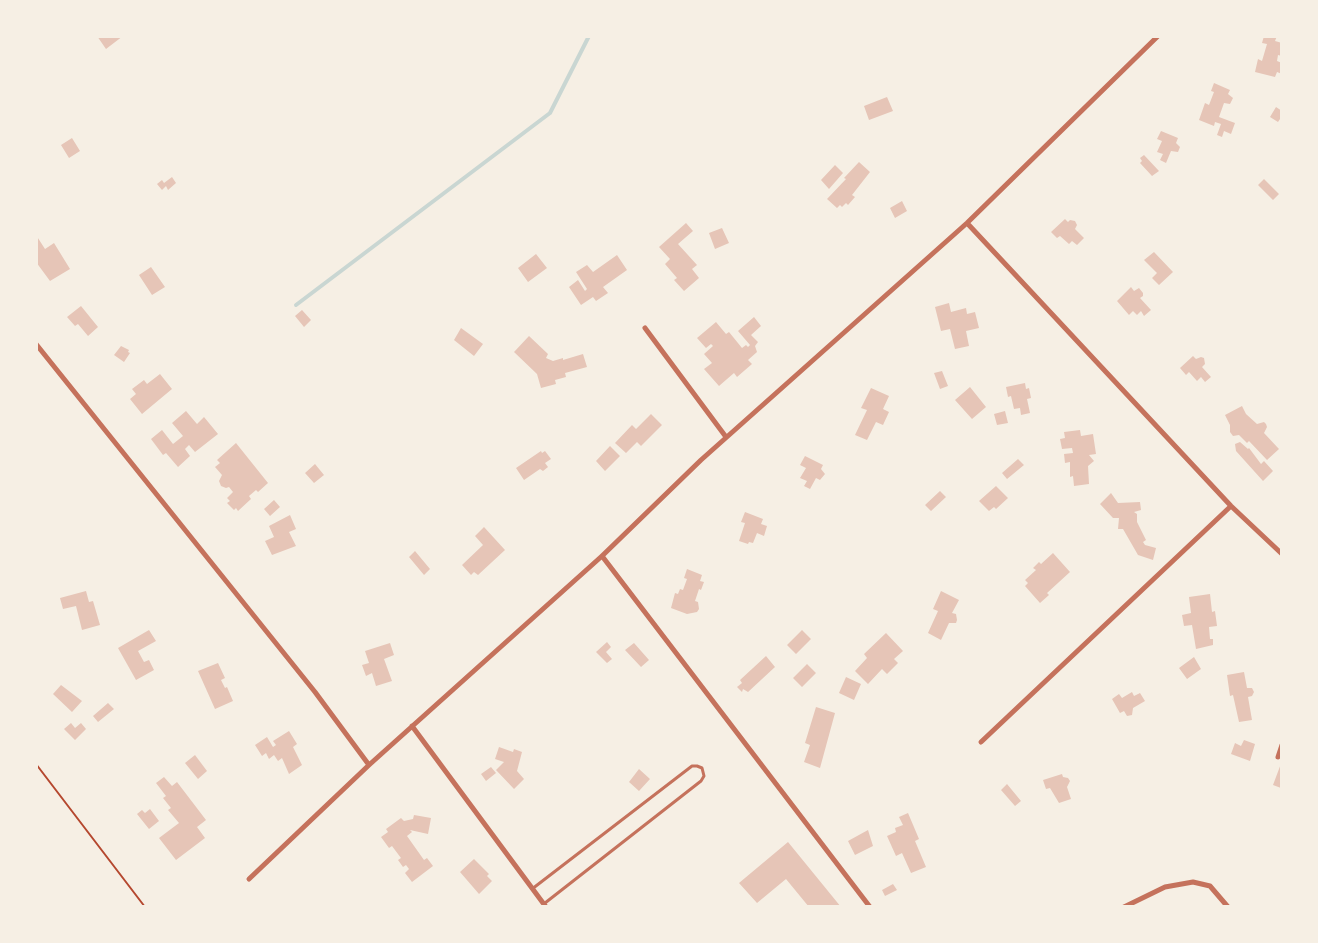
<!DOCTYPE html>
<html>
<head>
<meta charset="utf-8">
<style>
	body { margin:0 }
	#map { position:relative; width:1318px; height:943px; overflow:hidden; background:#f6efe4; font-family:"Nunito Sans",sans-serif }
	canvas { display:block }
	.frame { position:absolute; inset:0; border:38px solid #f6efe4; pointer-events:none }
</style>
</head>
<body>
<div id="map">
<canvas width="1318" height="943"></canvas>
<div class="frame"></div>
</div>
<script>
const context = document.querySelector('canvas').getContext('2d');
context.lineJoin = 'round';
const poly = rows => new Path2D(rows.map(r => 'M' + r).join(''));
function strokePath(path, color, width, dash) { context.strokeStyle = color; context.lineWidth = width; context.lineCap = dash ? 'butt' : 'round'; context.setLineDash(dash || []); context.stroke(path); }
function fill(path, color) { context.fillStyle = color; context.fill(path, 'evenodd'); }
const stream = poly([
	[296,305,550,113,589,36]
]);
const building = poly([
	[97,36,123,36,106,49],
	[1264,36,1277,36,1275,41,1282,43,1282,56,1278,55,1277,61,1282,63,1282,74,1277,72,1275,77,1255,72,1258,59,1262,61,1267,44,1262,43],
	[1214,83,1230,90,1228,94,1233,98,1230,104,1224,103,1219,117,1235,123,1231,134,1224,131,1222,137,1217,135,1221,124,1215,122,1214,126,1199,120,1205,103,1209,105,1214,92,1211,91],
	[887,97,893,111,869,120,864,106],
	[1276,107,1282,111,1282,116,1278,122,1270,117],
	[1161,131,1178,138,1176,143,1180,147,1178,152,1171,151,1166,163,1160,160,1163,154,1157,152,1162,141,1157,139],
	[72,138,80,151,69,158,61,145],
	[1144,155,1159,171,1152,176,1140,163,1142,161,1140,158],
	[859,162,870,172,852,195,855,197,848,205,846,203,842,207,840,205,837,208,827,199,846,179,844,178],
	[835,165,843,173,829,189,821,180],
	[172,177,176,183,168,190,166,186,162,190,157,184,162,180,164,183],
	[1264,179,1279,194,1273,200,1258,185],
	[902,201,907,211,895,218,890,208],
	[1065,219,1068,222,1070,220,1075,221,1077,225,1075,229,1084,238,1077,245,1072,241,1069,244,1060,236,1057,238,1051,232],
	[686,223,693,231,678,244,697,265,692,269,699,278,684,291,674,280,677,278,665,264,670,259,659,247],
	[722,228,729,243,715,249,709,233],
	[36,235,45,249,54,243,70,269,50,281,36,262],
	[1154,252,1173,272,1159,285,1152,278,1157,273,1144,260],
	[536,254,547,268,528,282,518,268],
	[617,255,627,270,603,287,608,293,596,301,593,297,581,305,569,287,578,280,585,291,587,289,576,272,587,265,593,272],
	[151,267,165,287,152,295,139,275],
	[1131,287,1134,291,1139,288,1143,293,1143,296,1140,298,1151,310,1144,316,1141,311,1137,315,1133,311,1129,315,1117,301],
	[949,303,951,312,966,308,967,314,975,312,979,328,966,331,969,346,955,349,950,329,941,331,935,307],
	[81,306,98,327,88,336,78,324,75,326,67,317],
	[302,310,311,320,304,327,295,316],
	[754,317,761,326,751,335,758,342,755,346,757,352,748,360,752,364,737,377,734,373,719,386,704,369,712,363,704,354,713,346,711,344,706,348,697,338,716,322,726,334,729,332,742,348,746,345,748,347,750,345,738,331],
	[461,328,483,344,474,356,454,340],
	[529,336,548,354,546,358,553,361,563,358,563,360,583,354,587,367,565,373,566,377,555,380,556,384,541,388,537,374,514,352],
	[121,346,129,350,128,352,130,353,124,362,114,355],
	[1193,356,1196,359,1201,357,1204,358,1205,364,1202,367,1211,377,1205,382,1201,377,1197,381,1189,372,1186,375,1180,368],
	[942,371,948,386,940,389,934,373],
	[160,374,172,389,142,414,130,399,136,394,132,389,144,380,147,384],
	[1025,383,1026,389,1029,388,1031,398,1027,399,1030,413,1021,415,1020,408,1014,409,1011,396,1008,397,1006,387],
	[970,387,986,407,972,419,955,400],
	[871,388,889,396,883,409,889,412,883,425,876,422,867,440,855,435,867,410,861,408],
	[1242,406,1246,414,1257,424,1264,422,1266,424,1267,427,1264,433,1279,449,1267,460,1249,441,1247,443,1239,435,1233,436,1230,432,1230,425,1225,415],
	[186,411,197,424,204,417,218,434,195,452,189,445,185,449,190,456,178,467,166,453,163,455,151,439,162,430,173,444,183,436,172,423],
	[1005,411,1008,423,997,425,994,414],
	[651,414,662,425,641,446,637,442,626,453,615,443,632,425,636,429],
	[1080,430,1081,436,1093,434,1096,454,1089,455,1094,461,1088,466,1089,484,1074,486,1073,476,1070,477,1070,462,1065,463,1064,454,1073,453,1072,448,1062,449,1060,439,1065,438,1064,432],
	[1240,442,1248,449,1249,448,1261,464,1264,461,1273,471,1263,481,1236,451,1235,444],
	[236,443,268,483,258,492,256,490,249,496,251,499,238,511,236,508,234,510,227,503,230,501,227,498,233,492,229,487,226,488,221,486,219,481,222,475,215,467,220,463,217,460],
	[610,446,620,456,605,471,596,461],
	[541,451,542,453,545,451,551,459,545,463,548,467,543,471,540,469,524,480,516,468],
	[805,456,823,465,821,469,825,474,820,480,816,478,810,489,804,486,807,481,800,478,806,468,800,465],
	[1018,459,1024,465,1007,479,1002,473],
	[315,464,324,475,314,483,305,473],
	[996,486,1008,498,996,509,994,507,989,511,979,501],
	[940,491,946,497,931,511,925,505],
	[1111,493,1118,503,1140,502,1141,510,1134,512,1137,514,1137,522,1146,540,1143,542,1145,545,1156,548,1153,560,1138,555,1123,529,1118,529,1119,518,1113,518,1100,504],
	[274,500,280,507,270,516,264,509],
	[745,512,763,519,761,524,767,526,764,536,757,533,753,543,749,542,748,544,739,541,745,523,741,522],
	[290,515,296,529,289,532,296,546,272,555,265,541,274,537,269,526],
	[484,527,505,550,478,575,474,572,471,575,462,565,483,545,475,536],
	[415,551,430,569,424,575,409,557],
	[1053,553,1070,572,1047,593,1049,595,1040,603,1025,586,1028,583,1025,580,1036,570,1033,568,1039,562,1041,564],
	[687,569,702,575,700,581,704,582,701,590,699,589,695,601,698,602,699,609,697,612,687,614,671,608,675,593,678,594,680,589,683,590,687,579,684,578],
	[86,591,89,602,93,601,100,625,82,630,76,606,63,609,60,598],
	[941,591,959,600,952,613,956,614,957,620,956,623,949,623,941,640,928,633,938,611,933,609],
	[1210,594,1212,612,1215,611,1217,626,1209,627,1210,639,1213,639,1213,645,1196,649,1192,625,1184,626,1182,615,1191,613,1189,597],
	[149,630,156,641,138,651,144,662,149,660,154,670,136,680,118,648],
	[802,630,811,639,796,654,787,645],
	[886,633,903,651,894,659,898,663,887,674,882,669,868,684,855,671,867,658,864,654],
	[607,642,611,647,606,652,612,659,607,663,596,652],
	[390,643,394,655,384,659,392,681,376,686,372,673,366,676,362,665,369,663,365,651],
	[634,643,649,660,641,667,625,650],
	[766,656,775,667,748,692,743,689,742,692,737,687,742,683,740,680],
	[1194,657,1201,669,1187,679,1179,668],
	[218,663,225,678,221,680,225,688,227,687,233,701,215,709,198,671],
	[807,664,816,673,802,687,793,678],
	[1244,672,1247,688,1252,688,1254,692,1252,696,1248,697,1252,720,1239,722,1233,695,1230,696,1227,675],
	[846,677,861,684,854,700,839,693],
	[61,685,82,701,72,712,53,694],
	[1132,692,1134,696,1140,693,1145,701,1133,708,1132,715,1127,716,1124,711,1120,713,1112,699,1119,694,1122,698],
	[108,703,114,709,98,722,93,716],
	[816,707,835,713,820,768,804,762,810,745,805,743],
	[71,723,75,728,81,723,86,729,75,740,64,729],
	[289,731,297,744,293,747,302,765,289,774,282,758,278,761,274,755,269,759,266,753,262,756,255,745,267,737,273,747,276,745,273,741],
	[1244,740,1255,744,1250,761,1231,754,1235,743,1241,746],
	[499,747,513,752,514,749,522,752,517,771,524,779,514,789,496,770,504,762,495,759],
	[195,755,207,771,198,779,185,763],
	[1282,761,1282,786,1281,788,1273,785],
	[491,767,496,773,486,781,481,774],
	[639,769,650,779,639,791,629,782],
	[1062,774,1063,777,1068,778,1070,781,1067,787,1071,799,1059,803,1050,788,1046,789,1043,780],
	[164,777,172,786,177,782,206,820,197,827,205,838,176,860,159,838,179,823,168,810,171,808,163,798,166,796,156,783],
	[1007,784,1021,801,1015,806,1001,790],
	[150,809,159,821,149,829,137,814,142,810,145,813],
	[908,813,919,839,915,841,926,867,911,873,902,853,896,856,887,836,896,832,895,828,903,825,899,817],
	[414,815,431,818,428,834,410,830,412,832,407,836,424,860,427,858,433,866,412,882,405,873,409,869,406,865,403,867,398,860,401,858,392,846,389,848,381,837,388,832,386,829,401,818,404,821,413,819],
	[868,830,873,846,855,855,848,841],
	[788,842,841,907,809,907,786,879,757,903,739,883],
	[474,859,489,874,487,876,492,881,479,894,460,872],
	[893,884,897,890,885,896,882,890]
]);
const path = poly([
	[36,764,145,907]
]);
const service = poly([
	[532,889,692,766,697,766,702,768,704,776,701,781,545,903]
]);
const minor = poly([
	[967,223,1231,506,1282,554],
	[645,328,726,437],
	[36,344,315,692,369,765],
	[602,556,870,907],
	[412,726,546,907],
	[981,742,1231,506],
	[1278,757,1282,745],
	[249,879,369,765,602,556,701,460,967,223,1158,36],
	[1124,907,1165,887,1193,882,1210,886,1228,907]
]);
strokePath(stream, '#c9d6d2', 4);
fill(building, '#e6c5b7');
strokePath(path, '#b5482f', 2);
strokePath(service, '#c5725c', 3);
strokePath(minor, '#c5725c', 5);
</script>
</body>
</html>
